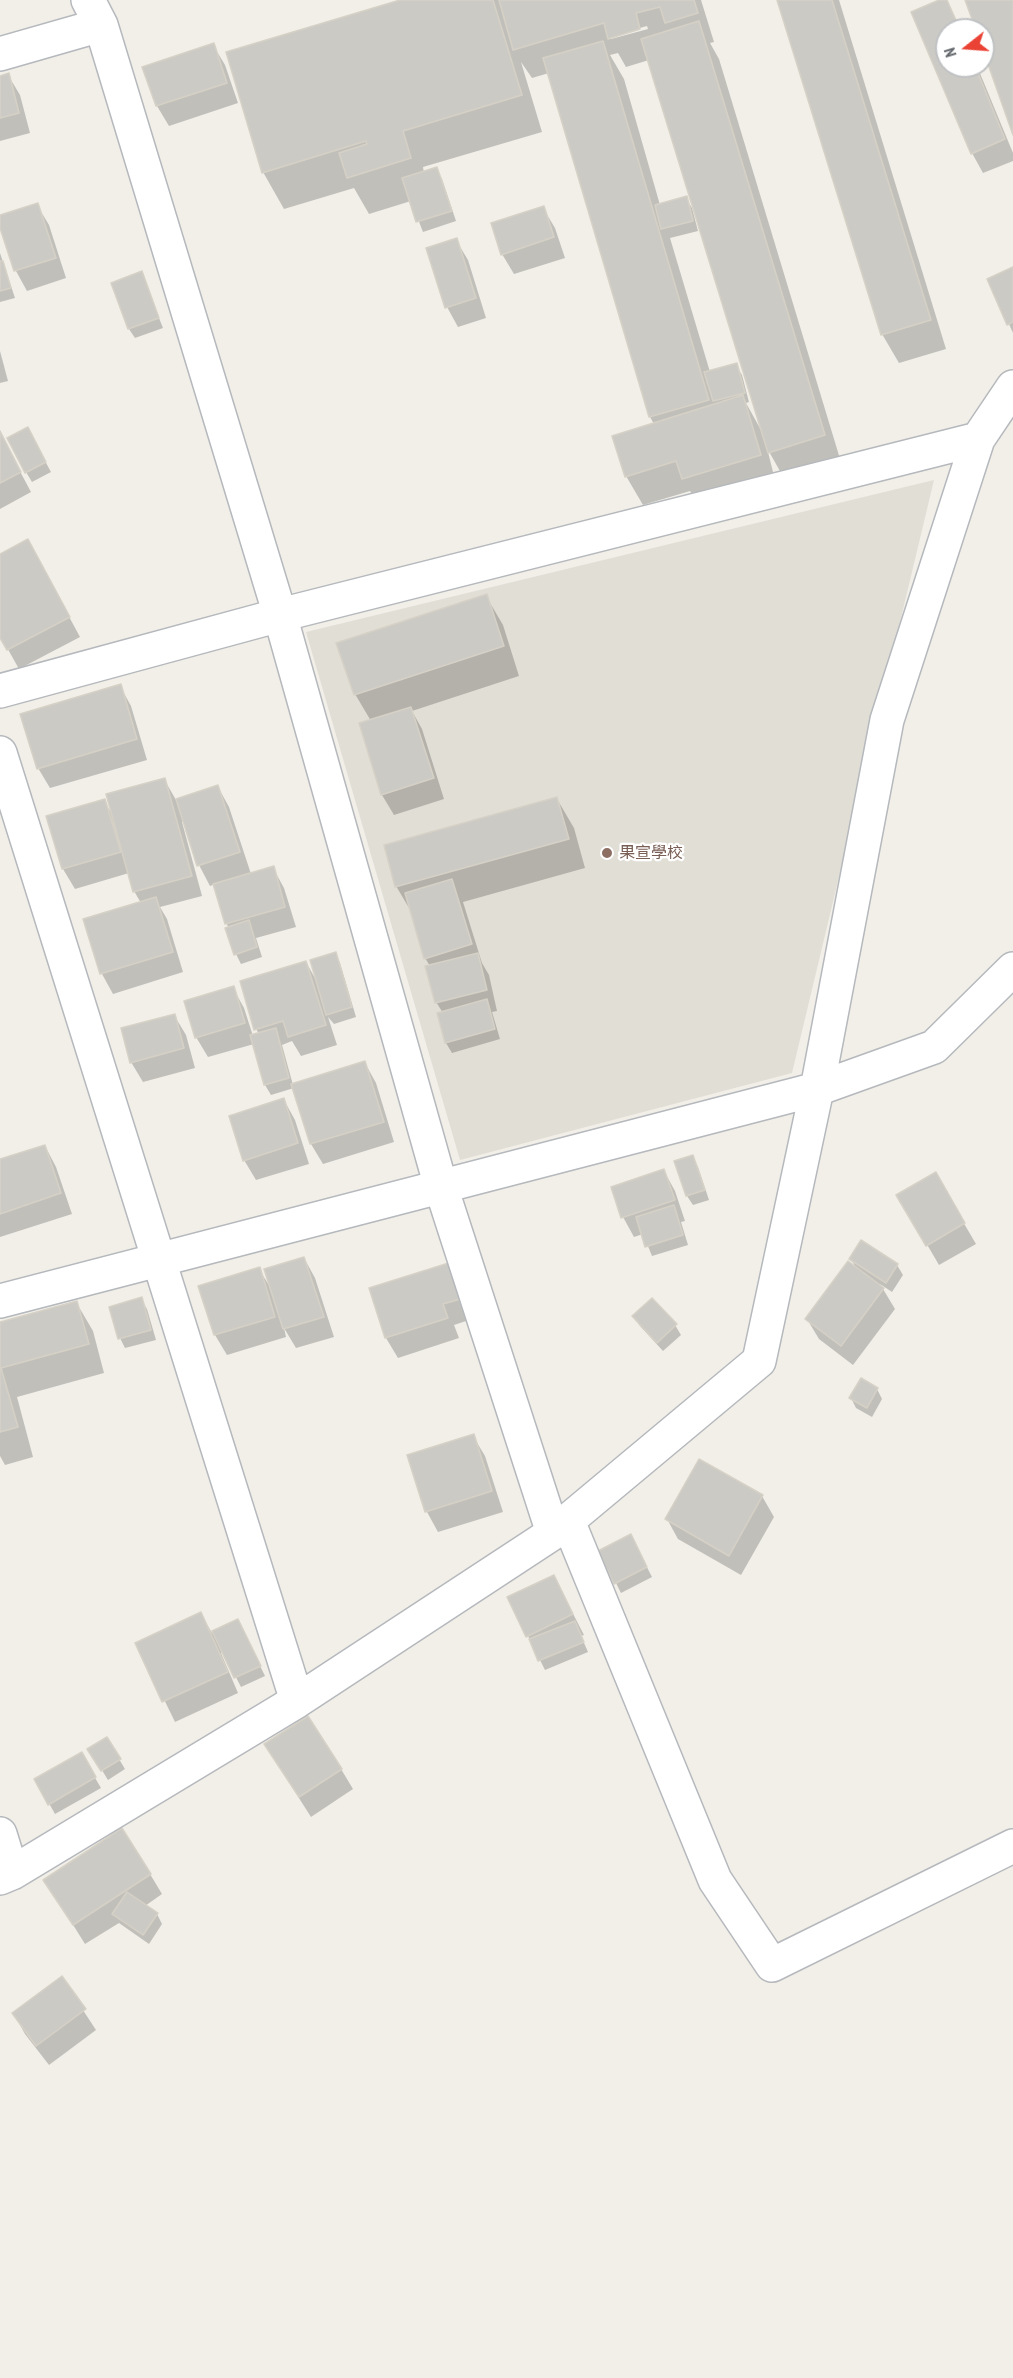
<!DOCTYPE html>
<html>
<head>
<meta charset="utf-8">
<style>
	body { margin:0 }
	#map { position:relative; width:1013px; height:2378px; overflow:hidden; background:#f1efe8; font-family:"PT Sans Narrow",sans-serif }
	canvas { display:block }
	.north { position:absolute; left:935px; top:18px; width:60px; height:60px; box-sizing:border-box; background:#fff; border:2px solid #bfc1c3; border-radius:50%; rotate:253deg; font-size:16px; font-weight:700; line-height:24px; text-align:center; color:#5f6368 }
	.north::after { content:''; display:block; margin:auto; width:21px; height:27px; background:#ea4335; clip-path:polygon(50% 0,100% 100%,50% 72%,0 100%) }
</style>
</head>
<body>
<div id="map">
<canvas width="1013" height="2378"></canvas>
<div class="north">N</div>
</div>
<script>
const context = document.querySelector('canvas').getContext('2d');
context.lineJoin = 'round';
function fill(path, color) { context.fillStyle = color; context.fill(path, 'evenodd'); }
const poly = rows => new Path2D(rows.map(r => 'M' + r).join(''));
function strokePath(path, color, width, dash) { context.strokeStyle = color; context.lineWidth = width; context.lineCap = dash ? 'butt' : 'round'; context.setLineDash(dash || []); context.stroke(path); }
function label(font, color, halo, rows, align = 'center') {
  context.font = font + ' "PT Sans Narrow","Noto Sans SC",sans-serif'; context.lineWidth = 4.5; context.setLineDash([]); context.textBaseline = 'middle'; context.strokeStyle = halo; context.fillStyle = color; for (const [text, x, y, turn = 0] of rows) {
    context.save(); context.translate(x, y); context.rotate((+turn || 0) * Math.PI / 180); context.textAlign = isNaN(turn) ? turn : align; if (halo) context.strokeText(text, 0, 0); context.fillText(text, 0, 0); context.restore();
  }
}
const education = poly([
	[934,480,792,1073,460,1160,306,632]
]);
const shadow = poly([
	[405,0,701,0,714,42,710,43,719,59,844,472,790,489,767,448,776,484,700,508,690,491,643,505,626,476,654,424,650,417,549,73,532,78,521,62,542,132,423,167,424,173,436,169,442,179,456,221,423,232,411,201,369,214,354,188,284,209,263,172],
	[647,26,648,29,611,39,611,36],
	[618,53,626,67,649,60,761,430,746,403,749,402,742,375,736,365,710,372,670,238,698,231,692,208,686,198,660,205,624,79,610,55],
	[779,0,839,0,946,349,899,363,882,334],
	[943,0,946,0,962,30,947,30,947,66,977,66,1013,153,1013,161,983,173,972,153,913,13],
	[213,45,225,65,238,103,169,126,157,106,144,68],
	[8,75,20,95,30,133,0,141,0,77],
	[37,205,49,225,66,278,27,291,16,271,0,223,0,217],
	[543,208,555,228,565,258,514,274,502,254],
	[456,240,468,260,486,318,458,327,447,307],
	[0,253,15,298,0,302],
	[1013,269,1013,333,989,280],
	[141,273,163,328,135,338,129,329],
	[0,351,8,381,0,383],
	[0,434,31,492,0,509],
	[33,439,51,472,32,482,26,472],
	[0,555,39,561,80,637,19,669,0,635],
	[486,596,503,625,519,676,412,711,422,729,444,799,394,815,382,795,361,724,371,721,355,694],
	[120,686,131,706,147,760,50,788,38,768],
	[164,779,176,800,218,787,229,807,251,874,273,868,284,888,296,927,256,938,262,957,241,964,236,954,215,884,210,886,199,865,184,821,182,822,202,896,160,907,167,919,183,972,113,994,102,974,85,920,141,903,134,891,129,873,75,889,63,869,104,801,112,814],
	[557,799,574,828,585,868,463,902,482,963,489,975,497,1011,492,1012,500,1039,452,1053,446,1043,439,1014,443,1013,436,1002,430,966,425,958,412,913,396,886],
	[335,953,340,963,356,1017,334,1024,328,1017,337,1045,301,1056,292,1041,282,1045,293,1085,365,1063,376,1083,394,1142,323,1164,311,1144,294,1088,271,1095,265,1085,254,1044,208,1057,196,1037,233,988,244,1008,253,1036,259,1034,256,1029,306,962,316,980],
	[174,1015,186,1035,195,1068,143,1082,131,1062],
	[284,1100,295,1120,309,1164,256,1180,244,1160],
	[45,1146,56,1167,72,1214,0,1237,0,1161],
	[692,1157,698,1167,709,1200,693,1205,687,1196],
	[664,1171,675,1191,685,1221,681,1222,688,1245,652,1256,643,1234,634,1237,623,1217],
	[935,1174,976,1244,939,1265,898,1195],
	[304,1258,315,1278,334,1337,296,1348,284,1328,286,1337,227,1355,215,1335,200,1287,259,1269,270,1287],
	[851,1259,897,1265,903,1275,892,1292,880,1284,895,1309,853,1365,819,1339,807,1319,857,1270],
	[452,1264,475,1318,454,1325,459,1338,398,1358,386,1338],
	[141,1299,147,1309,156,1340,125,1348,120,1338],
	[76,1302,93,1331,104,1373,17,1397,33,1457,5,1465,0,1456,0,1324],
	[634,1317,675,1325,681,1335,663,1351,640,1326],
	[877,1389,882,1399,872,1417,856,1408,851,1398],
	[473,1436,485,1456,503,1512,438,1532,427,1512,409,1456],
	[700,1461,762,1496,774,1517,741,1575,678,1539,667,1519],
	[636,1546,652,1577,621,1593,616,1583],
	[554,1577,584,1635,581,1636,588,1652,545,1670,528,1636],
	[201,1614,212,1633,238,1621,265,1676,241,1687,223,1652,221,1653,238,1693,175,1722,137,1644],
	[107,1739,125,1769,108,1780,89,1749],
	[81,1754,101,1788,55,1814,36,1780],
	[278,1765,341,1769,353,1789,311,1817],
	[150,1874,162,1894,145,1906,157,1914,162,1924,149,1944,119,1923,85,1944,45,1880],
	[62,1978,96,2030,49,2065,25,2034,14,2014]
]);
const building = poly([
	[400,0,493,0,522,95,403,131,411,158,347,178,339,153,367,144,366,141,262,173,226,52,400,0],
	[499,0,694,0,698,13,665,23,660,7,636,13,640,29,608,39,604,23,513,50,499,0],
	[777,0,832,0,931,320,881,335,777,0],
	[939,0,947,0,960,30,947,30,947,66,975,66,1005,139,971,154,911,12,939,0],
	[965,0,1013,0,1013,135,983,50,983,30,976,30,965,0],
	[699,21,825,435,768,453,641,39,699,21],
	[603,41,709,400,649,417,543,58,603,41],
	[214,43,227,83,156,106,142,67,214,43],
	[9,73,19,113,0,118,0,76,9,73],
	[437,167,452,211,416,222,402,178,437,167],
	[687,196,693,221,661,229,655,205,687,196],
	[38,203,56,258,14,271,0,228,0,215,38,203],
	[544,206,554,237,501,255,491,223,544,206],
	[457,238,476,298,445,308,426,248,457,238],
	[0,261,3,261,11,288,0,291,0,261],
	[1013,267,1013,322,1007,325,987,279,1013,267],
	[142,271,159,318,128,329,111,283,142,271],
	[737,363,745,393,713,401,704,372,737,363],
	[743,395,761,455,682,479,676,461,625,477,612,436,743,395],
	[28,427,46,462,25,473,7,438,28,427],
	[0,431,21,472,0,483,0,431],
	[28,539,70,617,7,650,0,638,0,554,28,539],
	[487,594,504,646,354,695,336,643,487,594],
	[121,684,137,739,37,769,20,714,121,684],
	[411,707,434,778,381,795,359,723,411,707],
	[165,778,192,876,133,892,106,794,165,778],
	[218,785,240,852,197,866,176,799,218,785],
	[557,797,569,839,395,887,384,845,557,797],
	[105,799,121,852,62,869,46,816,105,799],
	[274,866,285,907,225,924,213,884,274,866],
	[452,879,472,944,424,959,405,893,452,879],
	[156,897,173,952,100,974,83,919,156,897],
	[249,920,257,947,234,955,225,928,249,920],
	[336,952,352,1007,326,1015,310,960,336,952],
	[478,953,487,990,435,1003,425,966,478,953],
	[306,961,326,1025,288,1037,283,1021,254,1030,240,981,306,961],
	[234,986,245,1023,195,1038,184,1001,234,986],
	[487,999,495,1029,445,1043,437,1013,487,999],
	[175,1014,184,1048,130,1063,121,1028,175,1014],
	[276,1028,289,1078,264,1085,250,1035,276,1028],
	[365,1061,384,1122,310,1144,291,1084,365,1061],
	[284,1098,298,1143,243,1161,229,1116,284,1098],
	[45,1145,61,1193,0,1214,0,1159,45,1145],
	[693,1155,705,1190,686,1196,674,1161,693,1155],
	[664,1169,675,1200,621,1218,611,1187,664,1169],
	[936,1172,965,1223,926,1246,896,1195,936,1172],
	[674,1205,683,1235,645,1247,636,1217,674,1205],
	[861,1240,898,1264,886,1283,849,1259,861,1240],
	[304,1257,324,1317,283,1329,264,1269,304,1257],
	[848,1261,884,1288,841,1346,805,1319,848,1261],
	[452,1262,464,1298,443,1304,448,1318,385,1338,369,1288,452,1262],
	[260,1267,275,1317,214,1335,198,1286,260,1267],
	[142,1297,151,1330,118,1339,109,1307,142,1297],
	[652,1298,677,1324,657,1343,632,1316,652,1298],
	[77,1301,89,1344,1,1368,18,1427,0,1432,0,1322,77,1301],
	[861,1378,878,1388,867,1408,849,1398,861,1378],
	[474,1434,492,1491,425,1512,407,1455,474,1434],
	[699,1459,763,1495,729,1556,665,1519,699,1459],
	[631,1534,647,1567,614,1584,598,1551,631,1534],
	[554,1575,573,1614,526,1637,507,1597,554,1575],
	[201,1612,228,1672,162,1702,135,1643,201,1612],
	[238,1619,261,1666,234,1678,212,1631,238,1619],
	[575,1621,584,1642,538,1661,529,1639,575,1621],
	[308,1716,342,1769,299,1797,264,1744,308,1716],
	[107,1737,121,1759,101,1771,87,1749,107,1737],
	[82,1752,96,1777,48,1805,34,1779,82,1752],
	[122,1828,151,1874,73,1925,43,1880,122,1828],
	[127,1892,158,1913,143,1935,112,1914,127,1892],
	[62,1976,86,2009,36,2046,12,2013,62,1976]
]);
const minor = poly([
	[88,0,101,25,280,615,441,1187,553,1533],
	[0,54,101,25],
	[0,691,280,615,978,439],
	[0,753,297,1701],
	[0,1301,817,1089,934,1047,1013,969],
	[568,1521,715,1880,772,1965,1013,1846],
	[0,1834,12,1873],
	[0,1878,12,1873,297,1701,553,1533,759,1361,817,1089,887,720,978,439,1013,387]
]);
const markers = [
	[607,853,6,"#8d6e63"]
];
const educationNames = [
	["果宣學校",619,853]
];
fill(education, '#e1ded6');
fill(shadow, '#0003');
fill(building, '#cccac5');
strokePath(building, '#d6d1c6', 1.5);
strokePath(minor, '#b5b8bc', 36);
strokePath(minor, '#fff', 33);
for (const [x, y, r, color] of markers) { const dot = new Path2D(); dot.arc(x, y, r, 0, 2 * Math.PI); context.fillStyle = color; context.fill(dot); strokePath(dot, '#fff', 2); }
label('16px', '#785e54', '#fff', educationNames, 'left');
</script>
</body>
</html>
